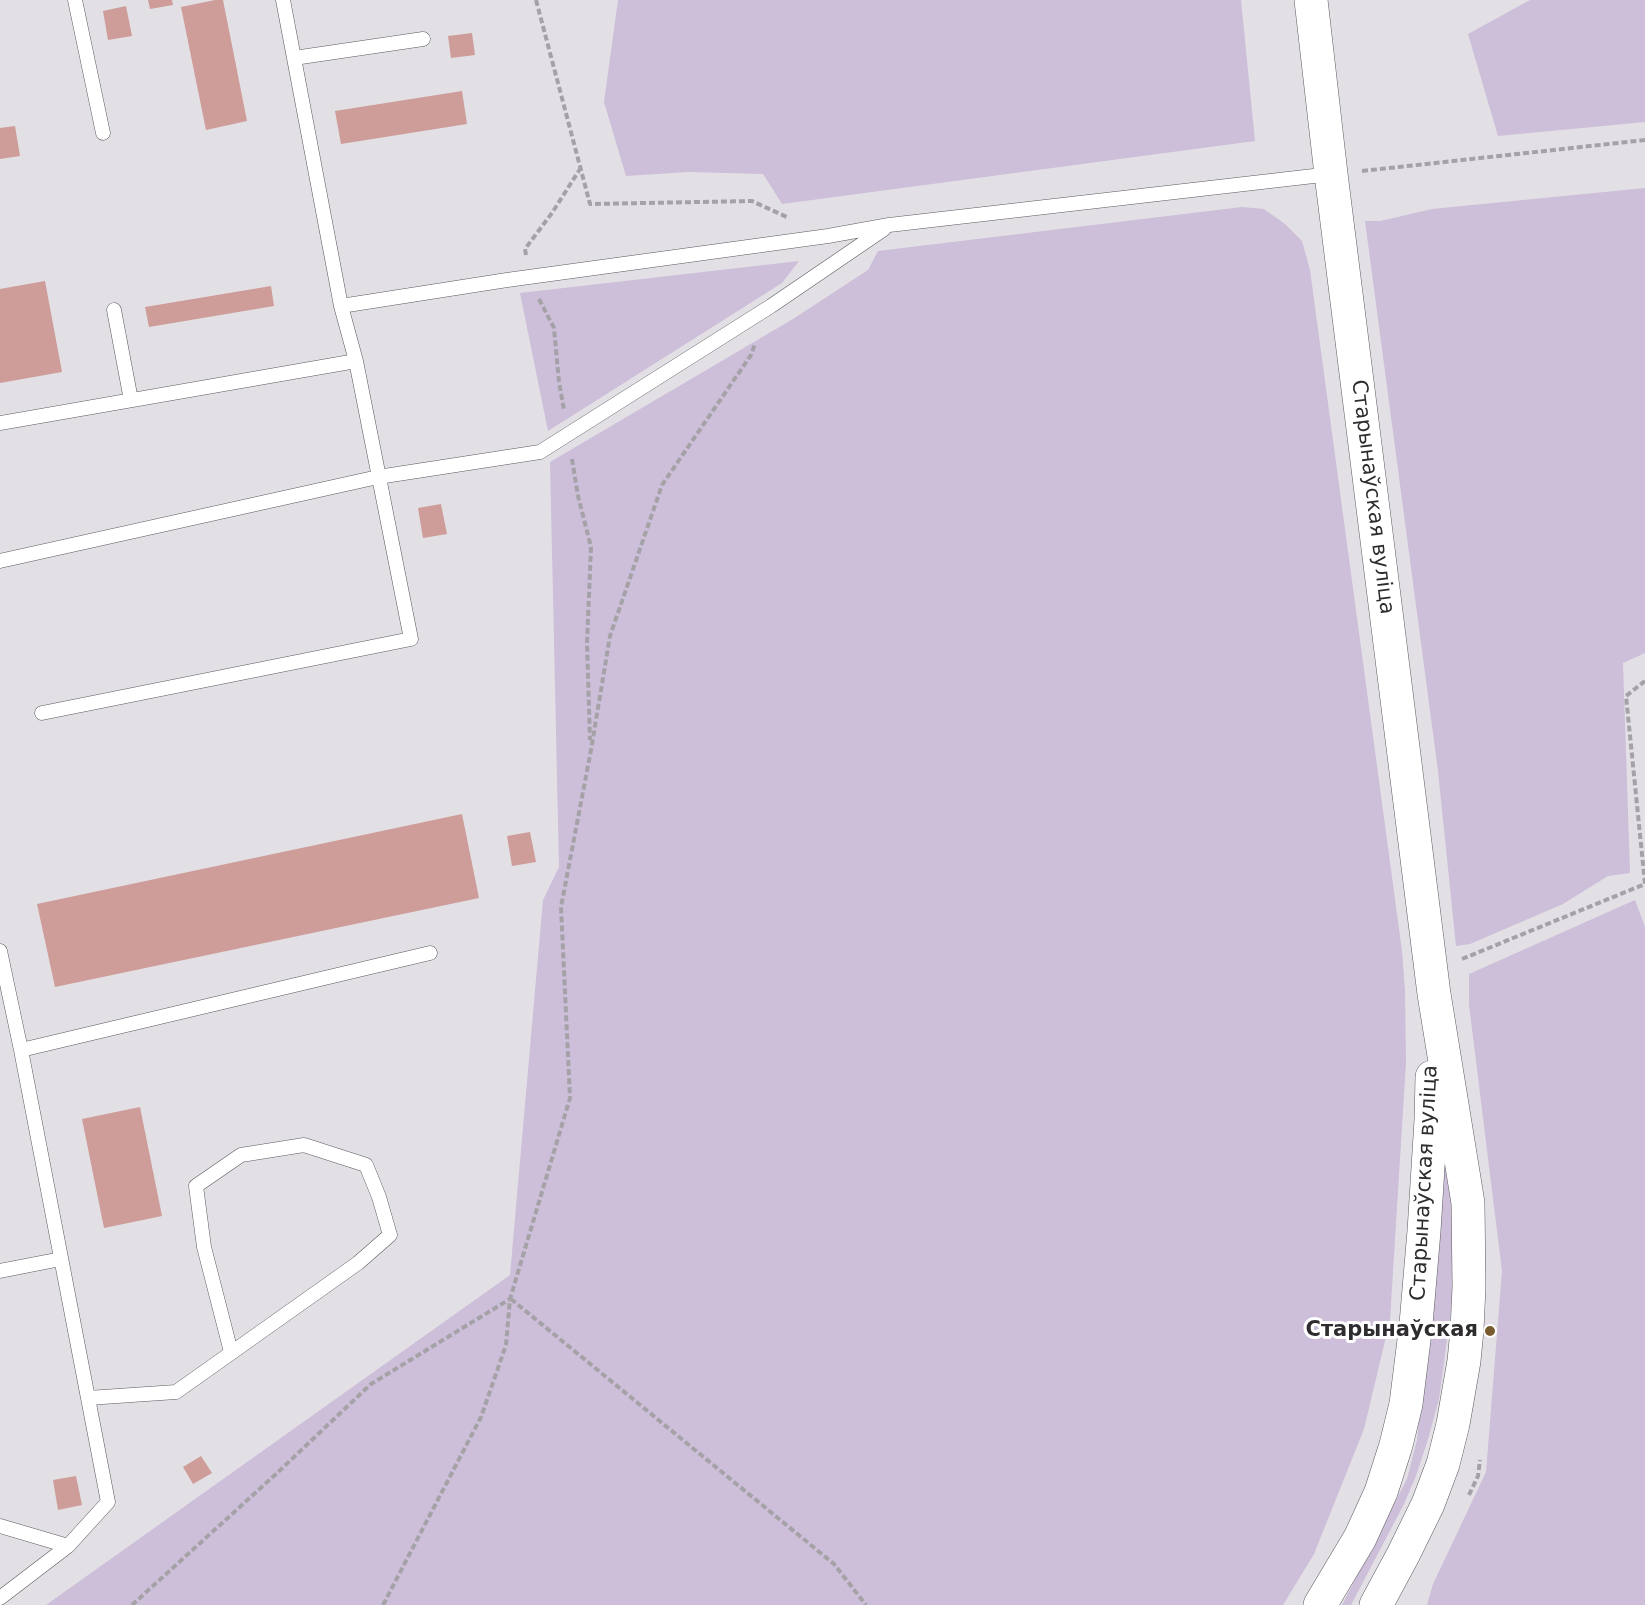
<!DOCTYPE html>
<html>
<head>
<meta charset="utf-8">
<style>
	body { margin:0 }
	canvas { display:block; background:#e2dfe5 }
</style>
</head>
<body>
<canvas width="1645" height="1605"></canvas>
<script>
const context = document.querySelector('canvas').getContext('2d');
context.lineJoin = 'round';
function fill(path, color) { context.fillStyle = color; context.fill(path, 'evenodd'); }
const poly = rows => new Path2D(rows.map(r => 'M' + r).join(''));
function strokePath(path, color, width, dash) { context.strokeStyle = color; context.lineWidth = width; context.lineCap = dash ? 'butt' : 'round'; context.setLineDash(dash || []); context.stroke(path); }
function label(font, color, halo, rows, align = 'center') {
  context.font = font + ' "DejaVu Sans",sans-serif'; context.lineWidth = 6; context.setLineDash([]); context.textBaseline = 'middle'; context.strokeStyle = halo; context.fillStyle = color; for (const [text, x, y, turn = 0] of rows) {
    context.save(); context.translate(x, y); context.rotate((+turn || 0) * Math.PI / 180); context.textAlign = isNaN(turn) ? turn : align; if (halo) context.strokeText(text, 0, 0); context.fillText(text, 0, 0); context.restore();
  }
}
const green = poly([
	[618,0,1241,0,1255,141,782,204,763,174,688,172,626,176,604,102],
	[1530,0,1645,0,1645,122,1498,136,1468,34],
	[1645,188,1645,653,1623,663,1630,873,1608,876,1563,904,1470,944,1456,946,1438,771,1365,221,1380,221,1432,209],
	[1242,207,1264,209,1285,224,1302,241,1310,270,1402,951,1405,990,1406,1063,1390,1320,1364,1429,1314,1554,1283,1605,46,1605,510,1275,543,900,559,867,550,462,793,319,868,270,878,251],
	[799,261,782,283,548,431,520,293],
	[1635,900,1645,927,1645,1605,1427,1605,1433,1584,1486,1472,1502,1271,1469,1005,1469,974],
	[1444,1138,1454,1197,1454,1288,1439,1399,1428,1439,1416,1476,1404,1504,1351,1605,1342,1605,1407,1479,1417,1440]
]);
const building = poly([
	[148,0,172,0,173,5,150,9],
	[215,0,223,0,247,121,206,130,181,7],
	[126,6,132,36,108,40,103,11],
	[472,33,475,55,451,58,448,36],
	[462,91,467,124,341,144,335,111],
	[15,126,20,156,0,159,0,128],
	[45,281,62,372,0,383,0,289],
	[271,286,274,306,149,327,145,307],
	[441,504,447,534,423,538,418,508],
	[462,814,479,898,55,987,37,904],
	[530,832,536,862,512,866,507,836],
	[140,1107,162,1216,104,1228,82,1119],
	[201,1456,212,1473,193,1484,183,1467],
	[76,1476,82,1505,58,1510,53,1480]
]);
const path = poly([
	[536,0,590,204,752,201,789,218],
	[1362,171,1645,140],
	[526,255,525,249,552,213,580,169],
	[539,299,554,328,559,382,564,410],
	[572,459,578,496,591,547,587,643,590,740],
	[1462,959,1645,884,1626,696,1645,681],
	[511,1299,834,1564,866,1605],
	[1469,1495,1478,1476,1480,1460],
	[132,1605,276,1474,371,1384,510,1299],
	[383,1605,481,1417,506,1345,510,1299,570,1098,561,907,591,750,610,636,662,485,751,355,755,344]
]);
const lane = poly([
	[75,0,103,133],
	[294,58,423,39],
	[341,306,507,280,828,236,889,225,1331,174],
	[114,310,131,400],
	[0,423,356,361],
	[0,561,378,477,540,452,771,306,884,229],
	[42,713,411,639,356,361,341,306,283,0],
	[0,951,21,1050,108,1502,68,1546,0,1598],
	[21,1050,430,953],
	[0,1271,61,1259],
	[88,1398,176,1392,358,1263,390,1235,379,1197,366,1165,304,1145,241,1155,196,1186,204,1247,231,1352],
	[0,1526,68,1546]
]);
const secondary = poly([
	[1311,0,1331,174,1434,994,1468,1203,1469,1287,1467,1330,1464,1361,1453,1424,1443,1464,1428,1504,1403,1555,1376,1605],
	[1320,1605,1360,1538,1381,1492,1396,1445,1406,1404,1416,1324,1424,1231,1431,1120,1432,1077]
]);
const markers = [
	[1490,1331,6,"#775b2e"]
];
const streetNames = [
	["Старынаўская вуліца",1372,497,83],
	["Старынаўская вуліца",1425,1183,-87]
];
const poiNames = [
	["Старынаўская",1478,1331]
];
fill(green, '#cdbeda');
fill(building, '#ce9d99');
strokePath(lane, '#5c595e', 15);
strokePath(secondary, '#5c595e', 34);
strokePath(path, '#a5a2a7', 4, [6, 3]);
strokePath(lane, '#fff', 14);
strokePath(secondary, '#fff', 33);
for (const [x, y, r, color] of markers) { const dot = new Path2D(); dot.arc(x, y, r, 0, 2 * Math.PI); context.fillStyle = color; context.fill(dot); strokePath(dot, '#fff', 2); }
label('21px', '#2e2c2f', '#fff', streetNames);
label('bold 21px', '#2e2c2f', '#fff', poiNames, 'right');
</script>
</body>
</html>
